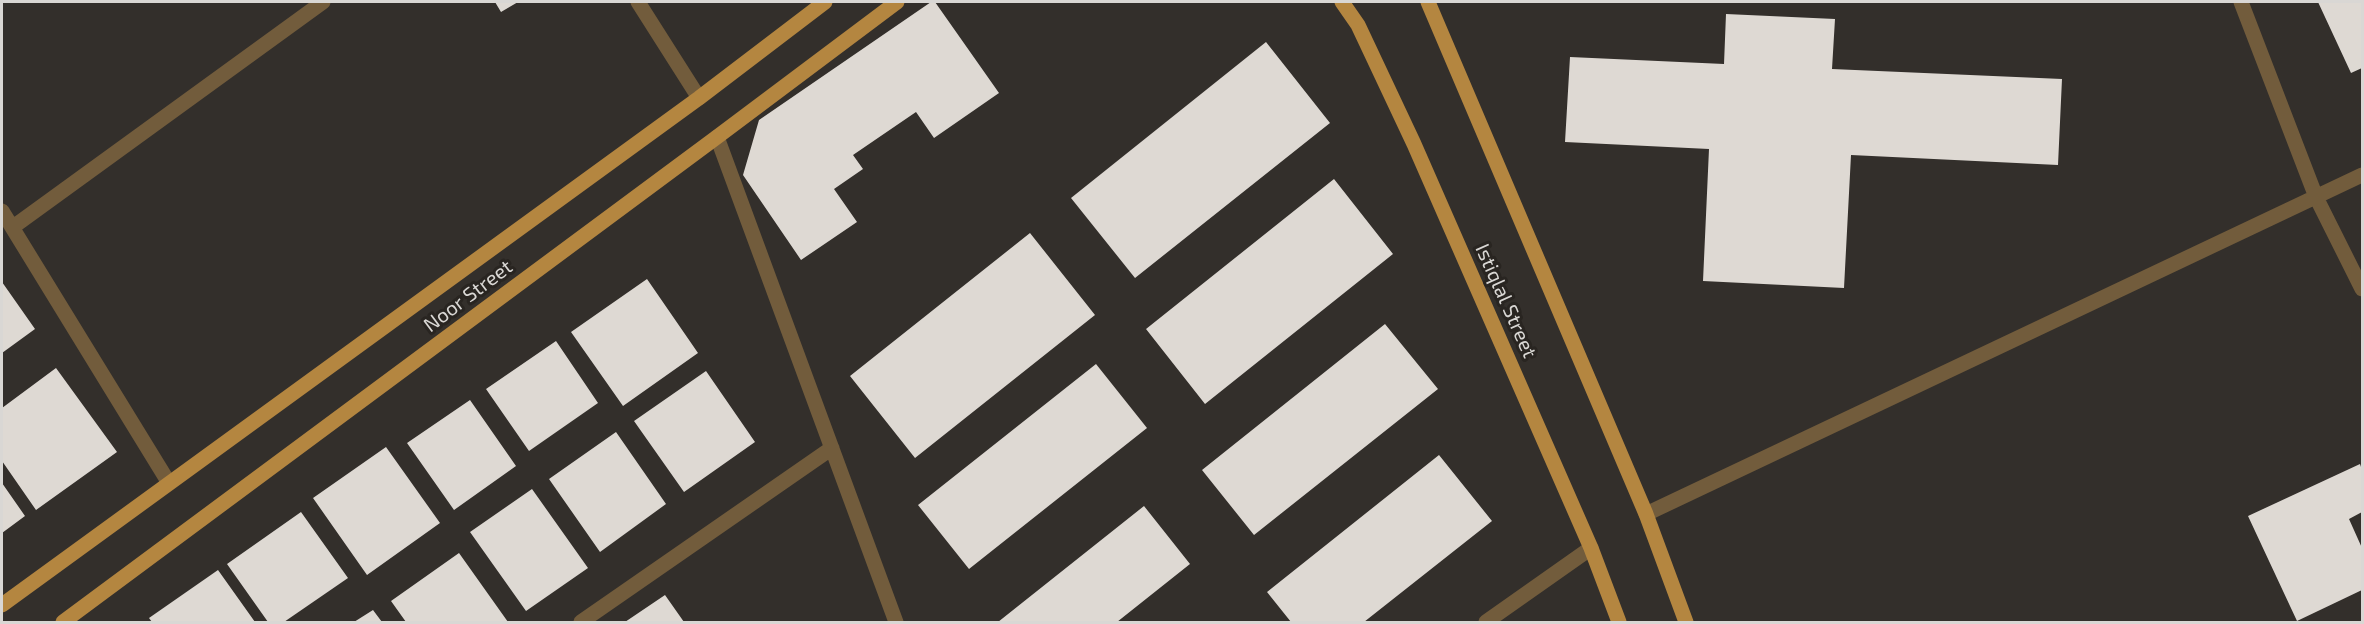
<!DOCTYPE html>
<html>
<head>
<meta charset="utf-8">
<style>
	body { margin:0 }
	#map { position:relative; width:2364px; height:624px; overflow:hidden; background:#332f2b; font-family:"Exo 2",sans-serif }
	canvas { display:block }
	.frame { position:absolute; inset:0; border:3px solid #d9d7d4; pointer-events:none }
</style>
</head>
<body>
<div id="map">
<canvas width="2364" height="624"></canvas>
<div class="frame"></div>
</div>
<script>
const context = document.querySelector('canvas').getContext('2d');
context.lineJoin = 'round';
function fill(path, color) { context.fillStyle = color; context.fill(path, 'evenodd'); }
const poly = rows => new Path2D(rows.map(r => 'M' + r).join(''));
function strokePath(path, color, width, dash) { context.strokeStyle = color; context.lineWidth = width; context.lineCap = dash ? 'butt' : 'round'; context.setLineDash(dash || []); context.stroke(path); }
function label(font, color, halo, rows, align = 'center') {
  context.font = font + ' "Exo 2",sans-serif'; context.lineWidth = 6; context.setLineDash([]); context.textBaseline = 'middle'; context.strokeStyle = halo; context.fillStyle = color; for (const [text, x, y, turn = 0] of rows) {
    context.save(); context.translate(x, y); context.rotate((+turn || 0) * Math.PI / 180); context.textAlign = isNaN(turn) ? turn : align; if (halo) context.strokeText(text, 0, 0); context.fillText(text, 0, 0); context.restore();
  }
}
const building = poly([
	[495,2,518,2,501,12],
	[931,2,935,2,999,93,934,138,916,112,853,155,863,169,834,189,857,222,801,260,743,175,759,120],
	[2318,2,2362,2,2362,68,2351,73],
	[1726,14,1835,19,1832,69,2062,79,2058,165,1851,155,1844,288,1703,281,1709,149,1565,142,1570,57,1724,64],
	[1266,42,1330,123,1135,278,1071,198],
	[1334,179,1393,254,1205,404,1146,329],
	[1030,233,1095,315,915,458,850,376],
	[647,279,698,353,623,406,571,332],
	[2,282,35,329,2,353],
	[1385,324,1438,389,1254,535,1202,470],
	[556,341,598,403,529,451,486,389],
	[1096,364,1147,428,969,569,918,505],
	[56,368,117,452,36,510,2,461,2,408],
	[706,371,755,442,684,492,634,421],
	[470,400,516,466,454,510,407,443],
	[616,432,666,504,600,552,549,479],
	[386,447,440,523,367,575,313,498],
	[1439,455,1492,521,1364,622,1291,622,1267,592],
	[2360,464,2362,470,2362,512,2349,519,2362,548,2362,590,2297,621,2248,516],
	[2,483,25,516,2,533],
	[532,489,588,568,526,611,470,532],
	[1144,506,1190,564,1117,622,998,622],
	[301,512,348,578,284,622,268,622,227,564],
	[459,553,508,622,406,622,391,601],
	[218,570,255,622,152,622,149,618],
	[665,595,684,622,625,622],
	[373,610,382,622,354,622]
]);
const minor = poly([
	[638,2,699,98],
	[2241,2,2316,197,2362,289],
	[717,137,896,622],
	[2,211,169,483],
	[13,227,323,2],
	[1646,514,2362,175],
	[581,622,832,448],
	[1486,622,1591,548]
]);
const major = poly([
	[1342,2,1358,25,1414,144,1591,548,1619,622],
	[1428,2,1646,514,1686,622],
	[2,605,699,98,825,2],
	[63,622,717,137,897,2]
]);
const streetNames = [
	["Noor Street",468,296,-37],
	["Istiqlal Street",1506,301,66]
];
fill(building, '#ded9d3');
strokePath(minor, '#725c3c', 15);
strokePath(major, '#b48640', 15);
label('20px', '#d9d7d4', '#292521', streetNames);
</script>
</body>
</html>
